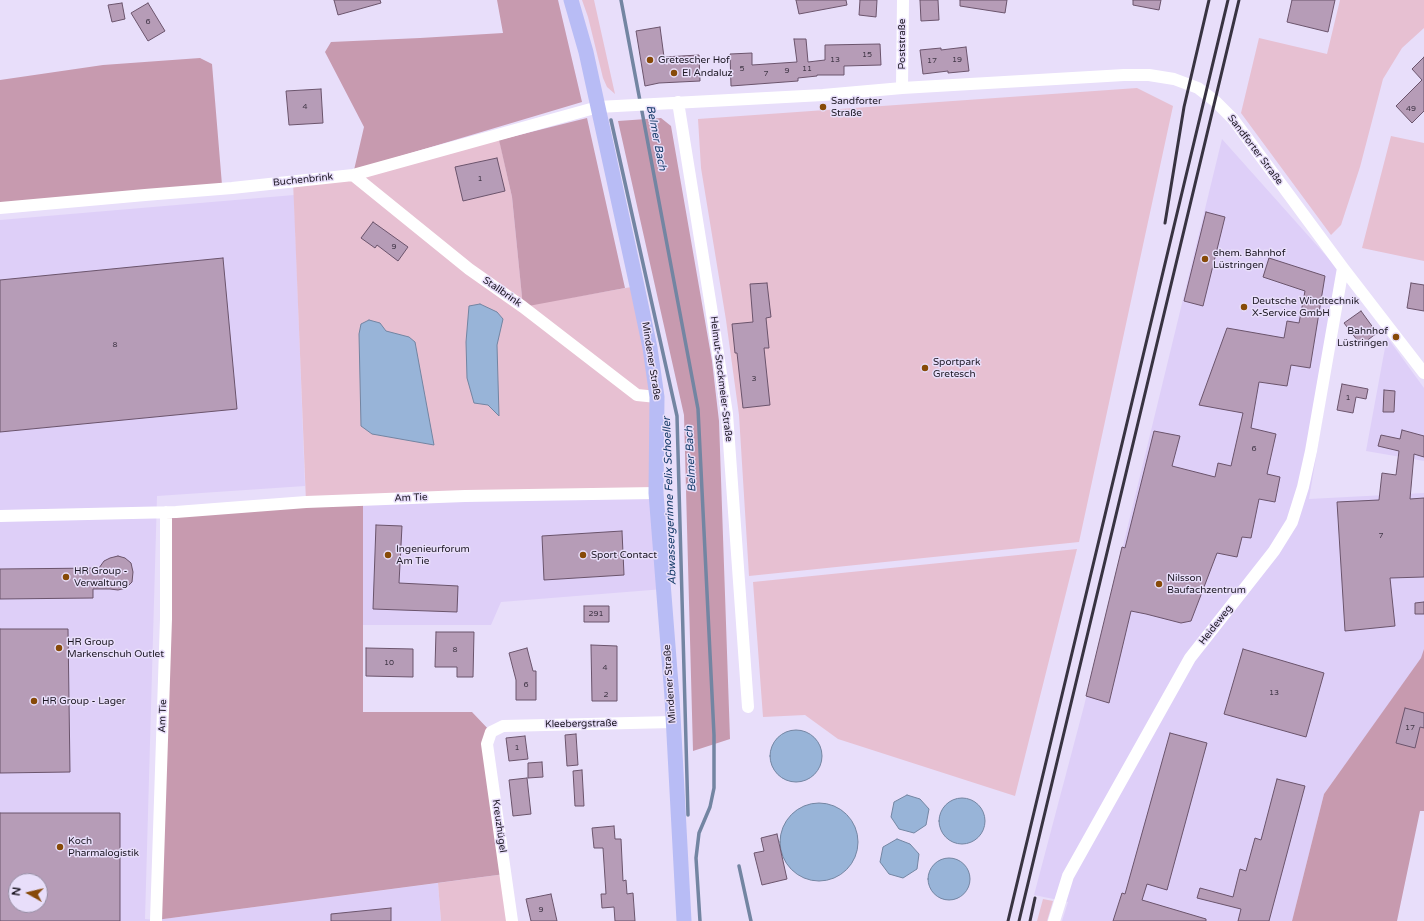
<!DOCTYPE html>
<html>
<head>
<meta charset="utf-8">
<style>
	body { margin:0 }
	#map { position:relative; width:1424px; height:921px; overflow:hidden; background:#e8defa; font-family:"Varela Round",sans-serif }
	canvas { display:block }
	.north { position:absolute; left:8px; top:873px; width:40px; height:40px; box-sizing:border-box; background:#e8defa; border:1px solid #968ea4; border-radius:50%; rotate:278deg; font-size:11px; font-weight:700; line-height:16px; text-align:center; color:#1c1723 }
	.north::after { content:''; display:block; margin:auto; width:14px; height:18px; background:#874a08; clip-path:polygon(50% 0,100% 100%,50% 72%,0 100%) }
</style>
</head>
<body>
<div id="map">
<canvas width="1424" height="921"></canvas>
<div class="north">N</div>
</div>
<script>
const context = document.querySelector('canvas').getContext('2d');
context.lineJoin = 'round';
function fill(path, color) { context.fillStyle = color; context.fill(path, 'evenodd'); }
const poly = rows => new Path2D(rows.map(r => 'M' + r).join(''));
function strokePath(path, color, width, dash) { context.strokeStyle = color; context.lineWidth = width; context.lineCap = dash ? 'butt' : 'round'; context.setLineDash(dash || []); context.stroke(path); }
function label(font, color, halo, rows, align = 'center') {
  context.font = font + ' "Varela Round",sans-serif'; context.lineWidth = 3; context.setLineDash([]); context.textBaseline = 'middle'; context.strokeStyle = halo; context.fillStyle = color; for (const [text, x, y, turn = 0] of rows) {
    context.save(); context.translate(x, y); context.rotate((+turn || 0) * Math.PI / 180); context.textAlign = isNaN(turn) ? turn : align; if (halo) context.strokeText(text, 0, 0); context.fillText(text, 0, 0); context.restore();
  }
}
const built = poly([
	[1222,139,1346,278,1309,499,1424,493,1424,649,1422,658,1324,794,1292,921,1062,921,1068,902,1034,895,1084,706],
	[294,195,305,486,157,496,145,919,156,920,438,883,441,921,0,921,0,220],
	[16,881,40,881,40,905,16,905],
	[1387,337,1424,388,1424,461,1366,451],
	[656,493,664,589,501,602,491,625,363,625,363,500]
]);
const green = poly([
	[582,0,594,0,615,94,607,87,603,78,588,17],
	[1340,0,1424,0,1424,28,1402,48,1383,79,1360,167,1341,225,1331,235,1241,113,1259,38,1327,54],
	[1137,88,1173,106,1079,542,749,576,739,415,726,320,701,168,698,119],
	[498,134,512,197,523,306,637,286,650,348,656,493,306,502,293,181,353,175],
	[1391,136,1424,143,1424,261,1362,248],
	[1077,549,1015,796,838,739,805,715,763,717,753,582],
	[505,874,512,921,441,921,438,883],
	[1043,899,1053,901,1047,921,1037,921]
]);
const forest = poly([
	[497,0,558,0,582,102,354,170,364,127,325,52,331,42,420,38,503,33],
	[200,58,212,64,222,185,0,204,0,80,103,65],
	[587,118,625,288,523,307,512,197,499,140],
	[661,118,671,126,712,361,719,421,730,739,693,751,684,415,618,121],
	[363,500,363,712,472,712,491,732,505,874,156,920,166,512],
	[1424,649,1424,811,1420,811,1397,921,1292,921,1324,794,1421,658]
]);
const water = poly([
	[480,304,497,312,503,319,497,345,499,416,488,405,474,403,467,378,466,342,469,306,480,304],
	[369,320,380,323,386,331,409,337,415,342,434,445,372,434,361,426,359,334,361,324,369,320],
	'770 756a26 26 0 1 1 52 0a26 26 0 1 1-52 0Z',
	[907,795,920,799,929,809,926,825,914,833,899,829,891,817,894,802,907,795],
	'939 821a23 23 0 1 1 46 0a23 23 0 1 1-46 0Z',
	'780 842a39 39 0 1 1 78 0a39 39 0 1 1-78 0Z',
	[897,839,910,844,919,854,917,869,903,878,889,874,880,862,883,847,897,839],
	'928 879a21 21 0 1 1 42 0a21 21 0 1 1-42 0Z'
]);
const stream = poly([
	[621,0,698,409,714,735,714,788,710,807,699,833,696,858,700,921],
	[611,120,677,416,688,815],
	[739,866,751,921]
]);
const building = poly([
	[334,0,380,0,381,3,338,15,334,0],
	[796,0,846,0,847,5,799,14,796,0],
	[860,0,877,0,876,17,859,15,860,0],
	[920,0,938,0,939,20,921,21,920,0],
	[960,0,1007,0,1005,13,960,6,960,0],
	[1133,0,1161,0,1159,10,1133,5,1133,0],
	[1292,0,1335,0,1328,32,1287,22,1292,0],
	[122,3,125,19,112,22,108,5,122,3],
	[148,3,165,31,148,41,131,13,148,3],
	[660,27,664,57,699,55,700,81,659,83,645,86,636,31,660,27],
	[794,39,806,39,808,62,825,60,825,45,880,44,881,65,844,66,844,75,817,75,817,76,798,78,798,81,731,86,730,54,752,53,752,65,797,62,794,39],
	[966,47,969,71,948,73,948,71,923,74,920,50,941,48,941,50,966,47],
	[1424,57,1424,111,1412,123,1396,106,1422,80,1412,69,1424,57],
	[321,89,323,123,289,125,286,91,321,89],
	[497,158,505,191,463,201,455,167,497,158],
	[1206,212,1225,217,1203,306,1184,301,1206,212],
	[373,222,408,247,398,261,377,245,375,248,361,238,373,222],
	[223,258,237,409,0,432,0,280,223,258],
	[1269,258,1325,276,1310,368,1291,365,1287,386,1259,382,1251,428,1276,434,1267,474,1280,477,1275,502,1259,499,1251,538,1242,537,1237,557,1217,553,1191,621,1181,623,1146,614,1131,611,1109,703,1086,696,1122,547,1125,548,1154,431,1180,436,1172,466,1215,477,1218,463,1231,466,1243,413,1199,405,1227,328,1284,338,1287,321,1299,323,1305,291,1263,277,1269,258],
	[767,283,771,317,766,318,769,348,764,348,770,405,743,408,737,353,735,353,732,324,753,322,750,284,767,283],
	[1411,283,1424,285,1424,311,1407,308,1411,283],
	[1361,311,1377,333,1361,345,1344,323,1361,311],
	[1342,384,1368,389,1366,399,1356,397,1353,413,1337,410,1342,384],
	[1384,390,1395,391,1394,412,1383,412,1384,390],
	[1402,430,1424,436,1424,457,1414,454,1410,499,1424,498,1424,577,1390,578,1395,626,1345,631,1337,502,1379,500,1382,473,1396,475,1399,451,1378,446,1381,435,1400,439,1402,430],
	[376,525,402,526,399,583,458,586,457,612,373,609,376,525],
	[622,531,624,575,544,580,542,536,622,531],
	[118,556,125,558,131,563,133,572,132,582,126,588,118,590,110,589,93,589,93,598,0,599,0,569,99,568,104,561,110,558,118,556],
	[1424,602,1424,614,1415,614,1415,603,1424,602],
	[584,606,609,606,609,622,584,622,584,606],
	[0,629,68,629,70,772,0,773,0,629],
	[436,632,474,632,473,677,457,677,457,667,435,667,436,632],
	[591,645,617,646,617,701,592,701,591,645],
	[366,648,413,649,413,677,366,676,366,648],
	[527,648,533,671,536,671,536,700,516,700,516,680,509,653,527,648],
	[1243,649,1324,673,1306,737,1224,714,1243,649],
	[1405,708,1424,713,1424,728,1420,727,1415,748,1396,743,1405,708],
	[1170,733,1207,743,1167,890,1147,884,1142,900,1206,919,1206,921,1113,921,1122,893,1125,894,1170,733],
	[576,734,578,765,567,766,565,735,576,734],
	[525,736,528,759,509,761,506,738,525,736],
	[542,762,543,777,528,778,528,763,542,762],
	[582,770,584,806,575,806,573,771,582,770],
	[527,778,531,814,513,816,509,780,527,778],
	[1277,779,1305,786,1269,921,1238,921,1241,909,1197,898,1200,888,1233,897,1240,869,1246,871,1255,838,1261,840,1277,779],
	[0,813,120,813,120,921,0,921,0,813],
	[16,881,40,881,40,905,16,905,16,881],
	[614,826,615,839,621,839,623,881,626,880,627,894,633,893,635,921,615,921,614,907,602,908,601,894,606,894,603,848,594,848,592,828,614,826],
	[777,834,787,879,762,885,754,853,764,851,761,838,777,834],
	[551,894,557,921,531,921,526,899,551,894],
	[391,908,391,921,331,921,331,914,391,908]
]);
const minor = poly([
	[902,88,903,0],
	[678,102,711,307,727,414,748,707],
	[353,175,469,269,523,307,637,395,657,397],
	[0,208,145,195,232,188,353,175,598,107,823,95,902,88,1124,75,1149,75,1174,79,1198,88,1215,101,1233,119,1343,268,1424,373],
	[0,516,176,512,306,502,465,496,656,493],
	[156,921,166,619,166,512],
	[512,921,487,744,491,732,503,726,673,722],
	[1054,921,1068,876,1190,658,1274,551,1292,522,1303,487,1311,451,1343,268]
]);
const major = poly([
	[571,0,586,52,637,286,650,348,657,397,656,493,672,697,684,921]
]);
const rail = poly([
	[1165,223,1184,107,1209,0],
	[1008,921,1228,0],
	[1019,921,1239,0],
	[1030,921,1035,898]
]);
const markers = [
	[650,60,4,"#874a08"],
	[674,73,4,"#874a08"],
	[823,107,4,"#874a08"],
	[1205,259,4,"#874a08"],
	[1244,307,4,"#874a08"],
	[1396,337,4,"#874a08"],
	[925,368,4,"#874a08"],
	[388,555,4,"#874a08"],
	[583,555,4,"#874a08"],
	[66,577,4,"#874a08"],
	[1159,584,4,"#874a08"],
	[59,648,4,"#874a08"],
	[34,701,4,"#874a08"],
	[60,847,4,"#874a08"]
];
const numberNames = [
	["6",148,22],
	["15",867,55],
	["13",835,60],
	["19",957,60],
	["17",932,61],
	["5",742,69],
	["11",807,69],
	["9",787,71],
	["7",766,74],
	["4",305,107],
	["49",1411,109],
	["1",480,179],
	["9",394,247],
	["8",115,345],
	["3",754,379],
	["1",1348,398],
	["6",1254,449],
	["7",1381,536],
	["291",596,614],
	["8",455,650],
	["10",389,663],
	["4",605,668],
	["6",526,685],
	["13",1274,693],
	["2",606,695],
	["17",1410,728],
	["1",517,748],
	["9",541,910]
];
const streetNames = [
	["Poststraße",902,44,-90],
	["Sandforter Straße",1255,150,53],
	["Buchenbrink",303,180,-6],
	["Stallbrink",502,292,35],
	["Mindener Straße",651,361,81],
	["Helmut-Stockmeier-Straße",721,379,83],
	["Am Tie",411,498,-2],
	["Heideweg",1216,625,-52],
	["Mindener Straße",670,684,-94],
	["Am Tie",163,716,-88],
	["Kleebergstraße",581,724,-1],
	["Kreuzhügel",499,826,82]
];
const poiNames = [
	["Gretescher Hof",658,60],
	["El Andaluz",682,73],
	["Sandforter",831,101],
	["Straße",831,113],
	["ehem. Bahnhof",1213,253],
	["Lüstringen",1213,265],
	["Deutsche Windtechnik",1252,301],
	["X-Service GmbH",1252,313],
	["Bahnhof",1388,331,"right"],
	["Lüstringen",1388,343,"right"],
	["Sportpark",933,362],
	["Gretesch",933,374],
	["Ingenieurforum",396,549],
	["Am Tie",396,561],
	["Sport Contact",591,555],
	["HR Group -",74,571],
	["Verwaltung",74,583],
	["Nilsson",1167,578],
	["Baufachzentrum",1167,590],
	["HR Group",67,642],
	["Markenschuh Outlet",67,654],
	["HR Group - Lager",42,701],
	["Koch",68,841],
	["Pharmalogistik",68,853]
];
const waterNames = [
	["Belmer Bach",656,138,79],
	["Belmer Bach",691,459,-93],
	["Abwassergerinne Felix Schoeller",670,501,-92]
];
fill(built, '#decff8');
fill(green, '#e7c0d2');
fill(forest, '#c79aaf');
fill(water, '#98b4d8');
strokePath(water, '#7385a2', 1);
strokePath(stream, '#7385a2', 3.5);
fill(building, '#b69cb7');
strokePath(building, '#6b546c', 1);
strokePath(minor, '#fff', 12);
strokePath(major, '#b8bcf5', 15);
strokePath(rail, '#383341', 3);
for (const [x, y, r, color] of markers) { const dot = new Path2D(); dot.arc(x, y, r, 0, 2 * Math.PI); context.fillStyle = color; context.fill(dot); strokePath(dot, '#e8defa', 1.5); }
label('8px', '#423848', null, numberNames);
label('10px', '#1c1723', '#e8defa', streetNames);
label('10px', '#1c1723', '#e8defa', poiNames, 'left');
label('italic 11px', '#143a68', '#e8defa', waterNames);
</script>
</body>
</html>
